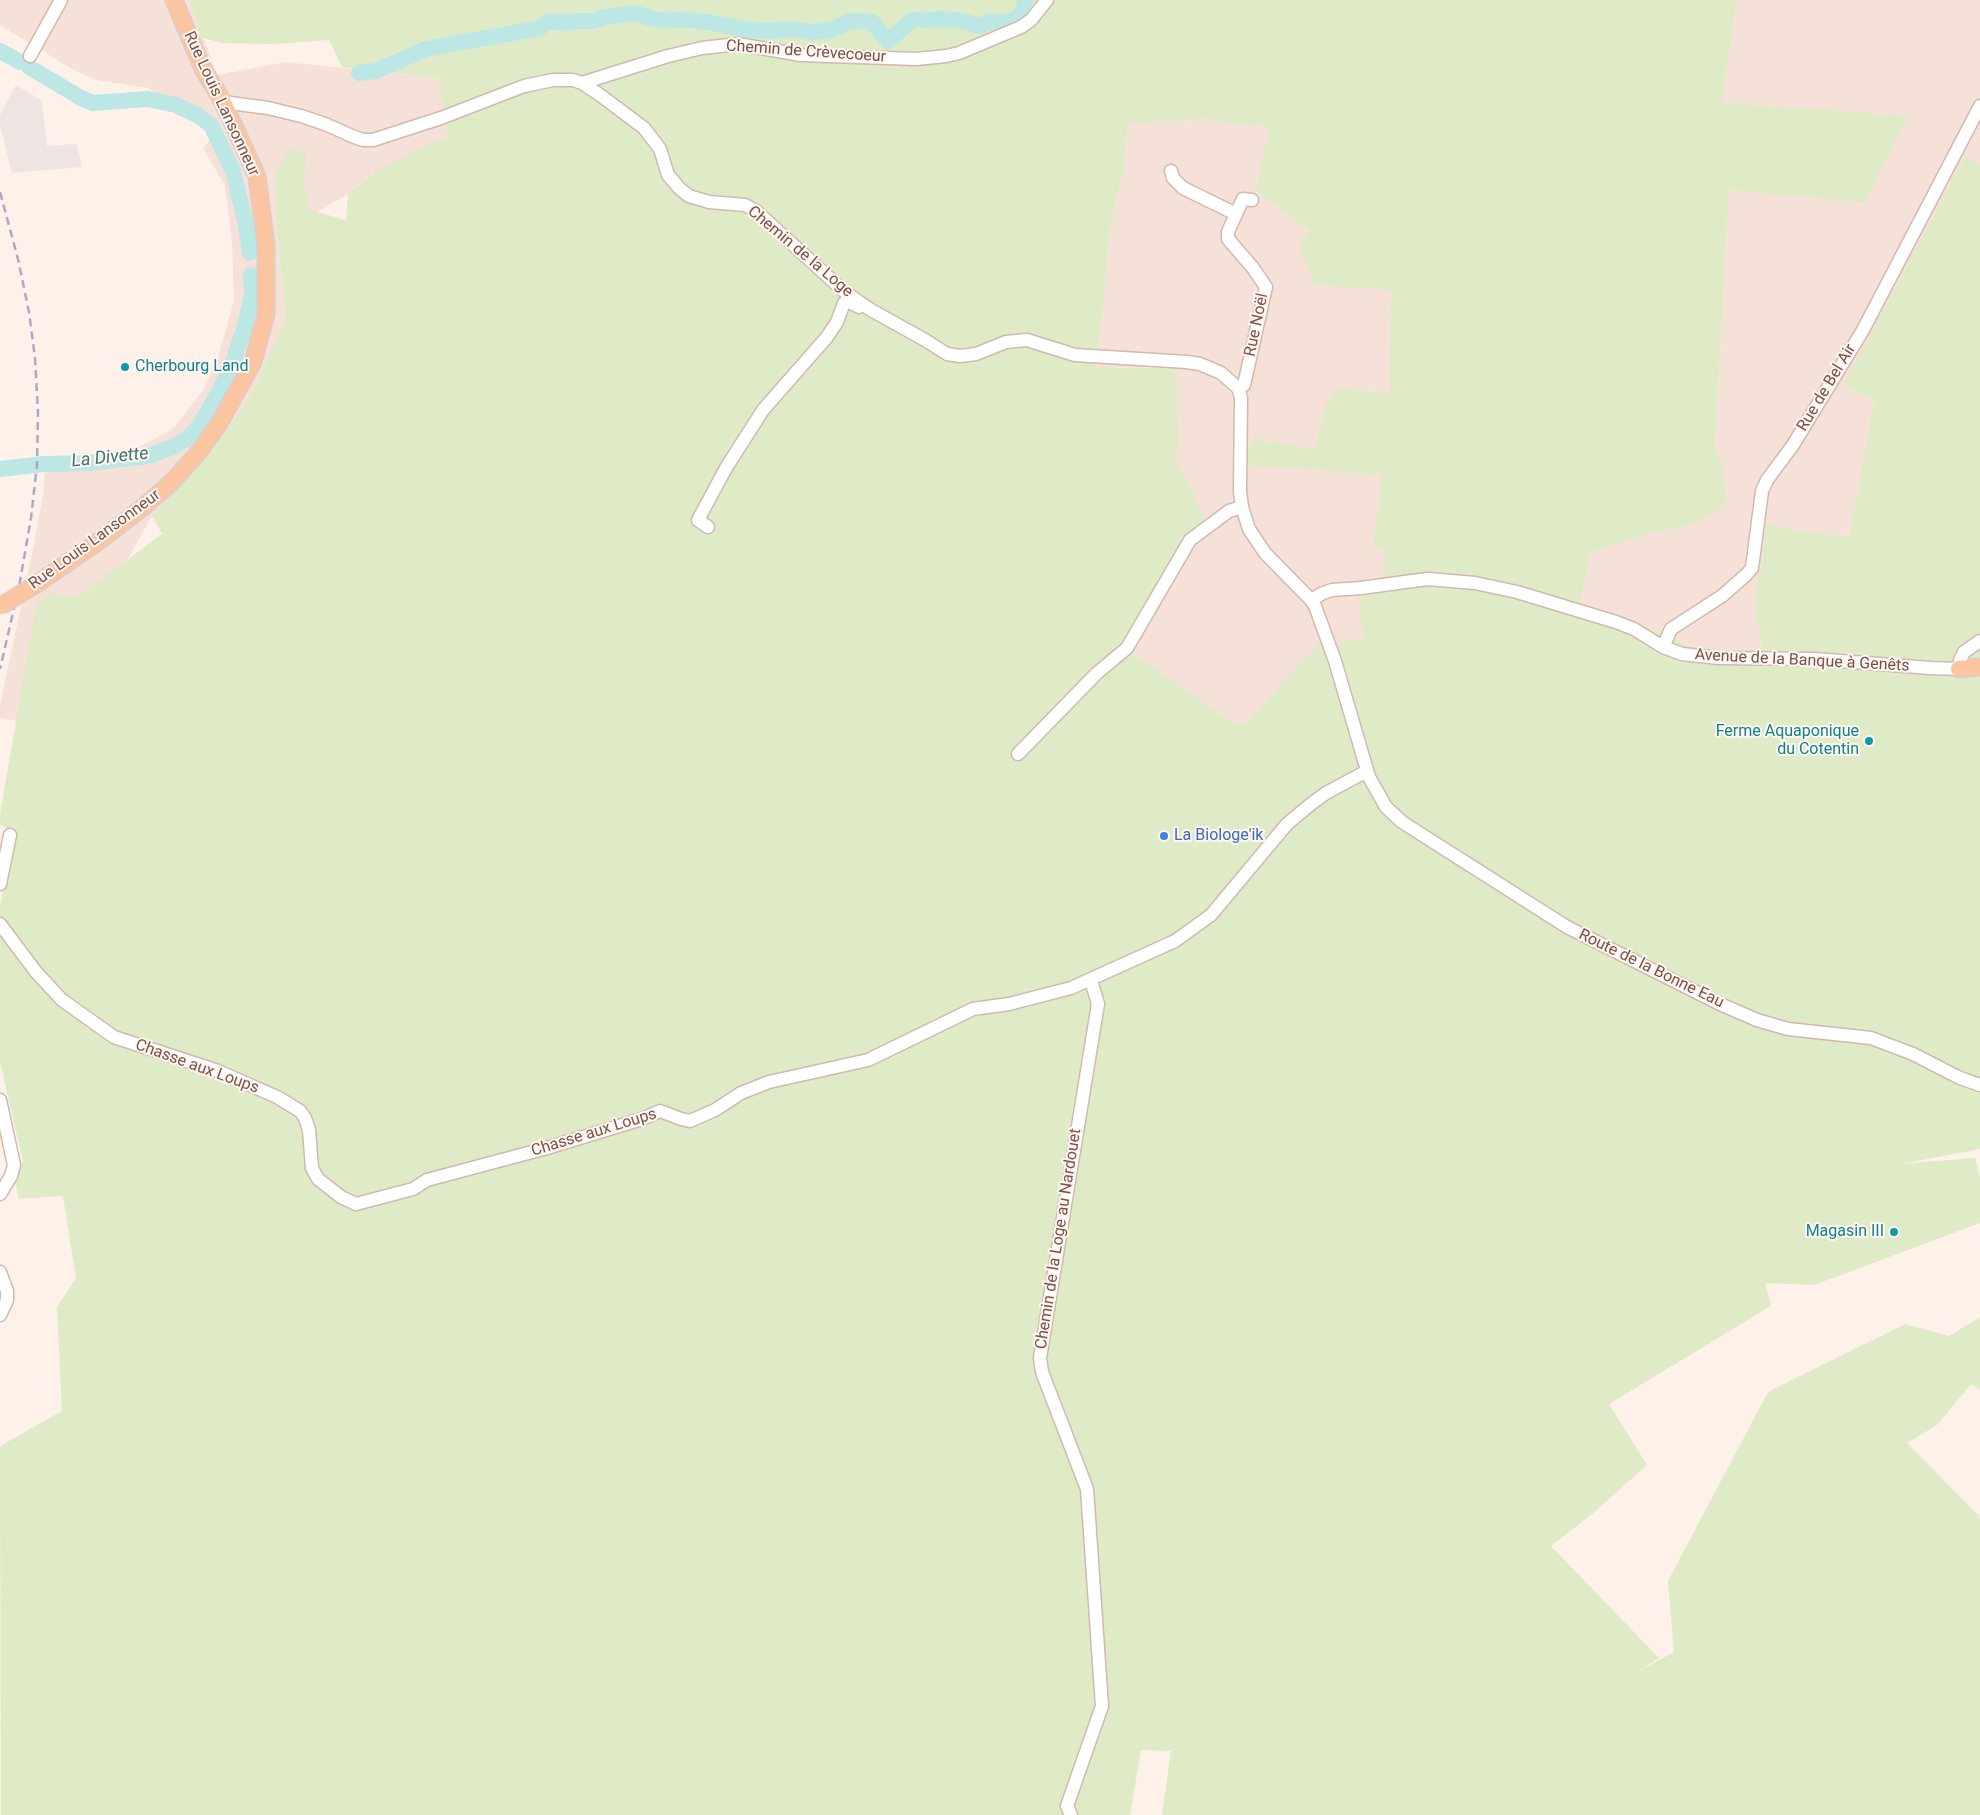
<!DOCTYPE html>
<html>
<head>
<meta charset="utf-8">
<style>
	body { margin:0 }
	canvas { display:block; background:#fdf1e9 }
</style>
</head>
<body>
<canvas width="1980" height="1815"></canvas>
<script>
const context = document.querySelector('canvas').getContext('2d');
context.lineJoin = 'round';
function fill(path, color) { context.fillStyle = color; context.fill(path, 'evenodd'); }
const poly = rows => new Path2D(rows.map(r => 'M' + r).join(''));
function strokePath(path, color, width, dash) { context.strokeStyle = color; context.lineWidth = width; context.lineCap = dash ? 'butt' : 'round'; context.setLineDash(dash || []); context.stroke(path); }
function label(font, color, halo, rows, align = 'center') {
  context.font = font + ' Roboto,sans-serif'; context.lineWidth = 4; context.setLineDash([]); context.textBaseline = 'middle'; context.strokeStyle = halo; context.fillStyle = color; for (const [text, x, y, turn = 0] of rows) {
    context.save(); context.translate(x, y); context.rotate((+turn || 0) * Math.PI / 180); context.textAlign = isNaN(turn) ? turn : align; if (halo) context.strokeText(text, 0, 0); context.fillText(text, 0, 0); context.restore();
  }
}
const residential = poly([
	[0,0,190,0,217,75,286,62,438,78,753,58,373,173,348,194,277,235,286,319,253,390,221,439,152,516,87,632,79,732,0,718,0,706,33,549,43,494,46,457,83,456,139,447,173,429,204,389,218,358,234,300,232,242,225,185,203,149,212,137,184,112,148,88,96,80,72,69,0,25],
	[1737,0,1980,0,1980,164,1965,157,1844,387,1874,400,1849,536,1806,533,1765,523,1762,566,1756,578,1756,618,1763,647,1731,651,1687,645,1621,615,1580,605,1590,553,1654,532,1679,528,1728,501,1723,473,1715,445,1729,190,1864,203,1907,116,1722,102],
	[1214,119,1225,123,1271,127,1255,191,1391,290,1391,393,1338,389,1325,404,1315,449,1254,439,1245,465,1383,475,1373,549,1384,550,1384,592,1363,637,1334,644,1271,697,1246,723,1238,726,1133,653,1126,642,1179,546,1191,533,1206,521,1174,454,1169,367,1096,367,1104,304,1108,242,1116,201,1124,169,1128,123]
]);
const industrial = poly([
	[16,85,42,101,47,146,77,144,82,167,12,173,0,125,0,115]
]);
const green = poly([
	[190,0,1737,0,1722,102,1908,116,1864,203,1729,190,1715,445,1723,472,1728,502,1702,520,1679,528,1654,532,1590,553,1580,605,1621,615,1687,645,1731,651,1763,647,1756,618,1756,578,1762,566,1765,523,1806,533,1849,536,1874,400,1843,386,1965,157,1980,164,1980,1149,1901,1164,1975,1158,1980,1178,1980,1223,1814,1285,1765,1283,1771,1306,1609,1404,1647,1465,1592,1514,1551,1546,1659,1658,1635,1673,1674,1652,1668,1581,1768,1392,1905,1324,1949,1336,1980,1317,1980,1390,1971,1384,1937,1425,1907,1443,1980,1517,1980,1815,1162,1815,1171,1751,1141,1750,1130,1815,1,1815,0,1446,62,1411,57,1307,76,1278,63,1196,19,1199,15,1182,23,1162,0,1062,0,908,13,833,0,824,0,814,36,606,49,593,77,597,162,534,152,516,221,439,253,390,286,319,277,235,275,173,291,148,306,153,304,187,310,210,346,220,348,194,374,173,422,147,448,138,438,78,342,67,329,40,274,44,222,43,202,38],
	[1214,119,1225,123,1270,127,1255,191,1310,231,1299,245,1314,285,1391,290,1390,393,1338,389,1325,404,1315,449,1254,439,1245,452,1245,465,1382,475,1373,549,1384,550,1384,592,1358,598,1363,637,1334,644,1321,641,1247,722,1238,726,1133,653,1126,642,1179,546,1191,533,1206,521,1174,454,1178,445,1176,368,1096,367,1104,303,1108,242,1116,201,1124,169,1128,123]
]);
const river = poly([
	[0,51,20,62],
	[29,67,81,98,93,103,148,99,176,105,197,115,211,125,233,171,246,225,250,253],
	[359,73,376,71,426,49,540,28,549,21,561,23,575,21,593,21,605,17,634,13,653,19,701,21,749,30,767,31,795,29,811,32,832,30,850,21,860,21,872,22,888,41,912,20,941,19,958,20,980,26,989,22,1007,22,1016,19,1022,12,1026,0],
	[0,469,44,464,90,463,148,456,173,447,188,438,199,426,219,392,233,362,245,326,252,295,251,275]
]);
const minor = poly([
	[30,56,61,0],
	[582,83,668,56,702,48,738,44,801,55,916,59,946,56,959,53,1021,27,1031,20,1047,0],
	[223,102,268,108,301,116,325,124,352,136,363,140,373,140,441,118,524,86,553,80,573,80,582,83,600,95,644,128,660,149,668,175,680,189,689,196,709,202,745,205,756,211,846,293,871,310,925,340,947,354,960,356,976,354,1006,342,1027,340,1075,355,1187,362,1200,364,1221,373,1238,388,1241,397,1240,491,1242,507,1249,529,1265,553,1311,600,1315,606,1335,661,1369,777,1386,807,1402,822,1567,927,1720,1004,1757,1020,1788,1029,1871,1038,1913,1054,1960,1078,1980,1085],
	[1171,171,1173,178,1183,188,1236,214,1228,232,1228,239,1253,268,1266,287,1244,385,1238,388],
	[1236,214,1243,199,1252,200],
	[708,527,698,520,726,468,763,410,827,337,837,322,844,303,847,301,859,307],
	[1311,600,1323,593,1332,590,1361,588,1412,581,1428,579,1475,583,1517,592,1616,622,1634,629,1663,647,1682,654,1719,658,1815,659,1930,668,1959,669,1960,660,1964,652,1980,641],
	[1663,647,1671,629,1722,596,1747,574,1752,568,1762,491,1767,480,1793,445,1863,330,1980,106],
	[1018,754,1097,673,1127,648,1190,540,1229,511,1242,507],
	[0,884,10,835],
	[0,924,36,972,62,1000,114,1037,218,1071,277,1097,300,1111,305,1118,309,1130,312,1168,318,1179,341,1197,356,1204,413,1189,427,1180,547,1148,642,1119,660,1111,681,1119,690,1121,715,1110,741,1093,769,1082,868,1060,973,1009,1009,1004,1071,988,1175,941,1211,915,1287,824,1311,804,1326,793,1367,771],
	[0,1100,14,1165,11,1176,0,1194],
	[0,1272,7,1291,7,1300,0,1315],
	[1071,1815,1067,1806,1102,1706,1087,1489,1042,1372,1040,1358,1098,1004,1091,980]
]);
const major = poly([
	[38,583,95,544,142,508,171,483,198,453,219,424,253,362,266,314,266,245,257,176,223,102,203,69,174,0],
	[1959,669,1980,667]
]);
const rail = poly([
	[0,192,18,259,29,312,35,358,38,412,37,465,31,518,19,587,0,669]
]);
const majorBridge = poly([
	[1,606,38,583]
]);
const markers = [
	[125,367,5,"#0f9aa8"],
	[1869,741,5,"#0f9aa8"],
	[1164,836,5,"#3f7fe0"],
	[1894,1232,5,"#0f9aa8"]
];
const streetNames = [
	["Chemin de Crèvecoeur",806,52,4],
	["Rue Louis Lansonneur",221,104,65],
	["Chemin de la Loge",800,252,40],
	["Rue Noël",1257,325,-78],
	["Rue de Bel Air",1827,388,-59],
	["Rue Louis Lansonneur",95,540,-36],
	["Avenue de la Banque à Genêts",1802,661,3],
	["Route de la Bonne Eau",1651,969,26],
	["Chasse aux Loups",197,1067,20],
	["Chasse aux Loups",594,1133,-17],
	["Chemin de la Loge au Nardouet",1059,1239,-81]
];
const cultureNames = [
	["Cherbourg Land",135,367,"left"],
	["Ferme Aquaponique",1859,732],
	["du Cotentin",1859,750],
	["Magasin III",1884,1232]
];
const shopNames = [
	["La Biologe'ik",1174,836]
];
const waterNames = [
	["La Divette",110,458,-6]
];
fill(residential, '#f5e1d7');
fill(industrial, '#eee5e2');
fill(green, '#deebc6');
strokePath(river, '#bce7e4', 16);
strokePath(minor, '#d2b8b1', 15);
strokePath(major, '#d9cecd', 19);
strokePath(minor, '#fff', 12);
strokePath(major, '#fbc5a1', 16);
strokePath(rail, '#b0a6c8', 2.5, [8, 5]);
strokePath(majorBridge, '#d9cecd', 19, []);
strokePath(majorBridge, '#fbc5a1', 16);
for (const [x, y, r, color] of markers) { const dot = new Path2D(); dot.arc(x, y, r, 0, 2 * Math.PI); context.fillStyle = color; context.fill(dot); strokePath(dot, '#fff6f0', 2); }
label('16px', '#78514b', '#fff6f0', streetNames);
label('16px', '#0d838f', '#fff6f0', cultureNames, 'right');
label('16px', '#366cbe', '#fff6f0', shopNames, 'left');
label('italic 18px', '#3b7672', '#fff6f0', waterNames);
</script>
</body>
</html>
